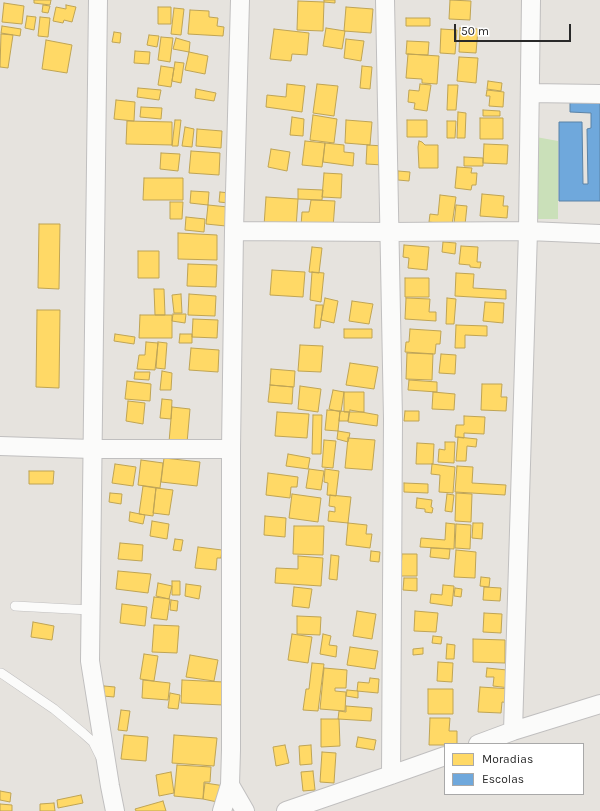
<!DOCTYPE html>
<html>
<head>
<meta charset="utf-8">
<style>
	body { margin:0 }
	#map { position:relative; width:600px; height:811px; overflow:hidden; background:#e6e3de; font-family:Karla,sans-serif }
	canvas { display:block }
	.legend { position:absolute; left:444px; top:743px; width:140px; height:52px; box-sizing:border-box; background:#fff; border:1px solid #a9a9a9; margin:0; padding:5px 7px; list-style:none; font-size:12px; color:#292929 }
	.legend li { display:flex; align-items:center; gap:8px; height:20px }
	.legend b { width:20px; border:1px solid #a9a9a9 }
	.scale { position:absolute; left:454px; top:24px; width:117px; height:18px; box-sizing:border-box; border:2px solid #292929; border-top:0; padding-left:5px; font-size:12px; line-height:14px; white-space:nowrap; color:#292929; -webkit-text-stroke:3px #fff; paint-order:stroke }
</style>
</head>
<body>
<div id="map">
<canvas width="600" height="811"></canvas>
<ul class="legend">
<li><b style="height:11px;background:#ffd966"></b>Moradias</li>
<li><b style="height:11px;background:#6fa8dc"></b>Escolas</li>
</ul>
<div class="scale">50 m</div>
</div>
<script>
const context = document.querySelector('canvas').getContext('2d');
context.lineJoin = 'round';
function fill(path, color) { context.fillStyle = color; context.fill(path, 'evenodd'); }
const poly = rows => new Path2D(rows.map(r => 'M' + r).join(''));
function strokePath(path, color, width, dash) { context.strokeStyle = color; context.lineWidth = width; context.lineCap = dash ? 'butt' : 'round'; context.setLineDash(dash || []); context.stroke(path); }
const green = poly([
	[536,137,558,141,558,219,534,219]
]);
const homes = poly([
	[34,0,51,0,50,5,34,3,34,0],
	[324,0,335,0,335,3,324,2,324,0],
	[450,0,471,1,470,20,449,19,450,0],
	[298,1,324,2,323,31,297,30,298,1],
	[4,3,24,6,22,24,2,22,4,3],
	[43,5,50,6,48,13,42,12,43,5],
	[66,5,76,7,72,22,64,20,63,23,53,21,56,7,66,9,66,5],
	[158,7,171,7,171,24,158,24,158,7],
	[346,7,373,9,371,33,344,31,346,7],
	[174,8,184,9,181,35,171,34,174,8],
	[190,10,209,11,209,17,218,18,217,26,224,27,223,36,188,34,190,10],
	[27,16,36,17,34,30,25,28,27,16],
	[40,17,50,18,48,37,38,36,40,17],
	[406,18,430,18,430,26,406,26,406,18],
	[2,26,21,29,20,36,1,33,2,26],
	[326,28,345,31,342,49,323,46,326,28],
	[460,28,478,29,476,53,459,52,460,28],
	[274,29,309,33,307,55,292,54,291,61,270,59,274,29],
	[441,29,457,30,455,54,440,53,441,29],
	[114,32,121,33,120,43,112,42,114,32],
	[1,34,13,35,8,68,0,67,1,34],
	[149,35,159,36,157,47,147,45,149,35],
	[161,37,173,38,170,62,158,60,161,37],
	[176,38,190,42,189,52,173,49,176,38],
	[346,39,364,41,361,61,344,58,346,39],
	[46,40,72,45,67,73,42,69,46,40],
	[407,41,429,42,428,55,406,54,407,41],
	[135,51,150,52,149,64,134,63,135,51],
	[189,52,208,56,205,74,185,70,189,52],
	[408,54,439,56,437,84,422,83,422,79,406,78,408,54],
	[459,57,478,58,476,83,457,81,459,57],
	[175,62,184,63,181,83,172,81,175,62],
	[161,66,174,68,171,87,158,85,161,66],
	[362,66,372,67,370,89,360,88,362,66],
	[488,81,502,83,501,91,487,89,488,81],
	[287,84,305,86,302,112,266,107,267,95,286,97,287,84],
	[317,84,338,86,334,116,313,113,317,84],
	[420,84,431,85,427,111,414,109,415,103,408,102,409,90,419,91,420,84],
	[448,85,458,85,456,110,447,110,448,85],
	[138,88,161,90,159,100,137,97,138,88],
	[196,89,216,93,214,101,195,98,196,89],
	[487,90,504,92,503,107,489,106,490,96,486,96,487,90],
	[116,100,135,102,134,121,114,119,116,100],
	[141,107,162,108,161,119,140,117,141,107],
	[483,110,500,111,500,116,483,116,483,110],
	[458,112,466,113,465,138,457,138,458,112],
	[313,115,337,119,334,143,310,140,313,115],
	[292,117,304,119,303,136,290,135,292,117],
	[480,118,503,118,503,139,480,139,480,118],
	[175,120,181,120,178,146,172,146,175,120],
	[346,120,372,122,370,145,345,143,346,120],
	[407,120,427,120,427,137,407,137,407,120],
	[127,121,172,122,172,145,126,144,127,121],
	[447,121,456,121,455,138,447,138,447,121],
	[185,127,194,129,192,147,182,146,185,127],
	[197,129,222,131,221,148,196,146,197,129],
	[305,141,325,143,322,167,302,165,305,141],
	[419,141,422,142,425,145,438,145,438,168,419,168,418,147,419,141],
	[325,143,344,145,344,152,354,153,353,166,323,162,325,143],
	[484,144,508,145,507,164,483,163,484,144],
	[367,145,384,146,383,165,366,164,367,145],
	[271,149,290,152,287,171,268,167,271,149],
	[191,151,220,153,219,175,189,173,191,151],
	[161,153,180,154,178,171,160,169,161,153],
	[464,157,483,158,483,166,464,166,464,157],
	[457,167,472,168,471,173,477,173,476,185,472,185,471,190,455,188,457,167],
	[398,171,410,172,409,181,398,180,398,171],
	[324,173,342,174,341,198,322,197,324,173],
	[144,178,183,178,183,200,143,200,144,178],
	[298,189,323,190,322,200,298,199,298,189],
	[191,191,209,192,208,205,190,203,191,191],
	[220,192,230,193,229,203,219,202,220,192],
	[482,194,504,196,503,206,508,206,507,218,480,216,482,194],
	[440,195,456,197,452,225,429,222,430,214,438,215,440,195],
	[266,197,298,199,296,228,264,226,266,197],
	[311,200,335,201,333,228,301,226,302,212,309,212,311,200],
	[170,202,183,202,182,219,170,219,170,202],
	[208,205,228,207,226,226,206,224,208,205],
	[456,205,467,206,465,225,454,224,456,205],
	[186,217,205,219,204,232,185,230,186,217],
	[39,224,60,224,59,289,38,288,39,224],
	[178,233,217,235,217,260,178,259,178,233],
	[443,242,456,243,455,254,442,252,443,242],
	[404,245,429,247,427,270,408,268,409,258,403,257,404,245],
	[461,246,478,247,477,262,481,262,480,268,470,267,470,265,459,264,461,246],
	[312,247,322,248,319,273,309,272,312,247],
	[138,251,159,251,159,278,138,278,138,251],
	[188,264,217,265,216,287,187,286,188,264],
	[272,270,305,272,303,297,270,295,272,270],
	[312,272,324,273,321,302,310,300,312,272],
	[456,273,474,274,473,288,506,290,506,299,455,296,456,273],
	[405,278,429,278,429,297,405,297,405,278],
	[154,289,164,289,165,315,155,315,154,289],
	[181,294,182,313,174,313,172,295,181,294],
	[189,294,216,296,215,316,188,315,189,294],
	[325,298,338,301,334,323,321,320,325,298],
	[406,298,430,299,429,312,436,312,436,321,405,319,406,298],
	[447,298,456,299,454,324,446,324,447,298],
	[352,301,373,304,369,324,349,321,352,301],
	[485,302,504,303,503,323,483,321,485,302],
	[316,305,323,305,320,328,314,328,316,305],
	[37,310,60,310,59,388,36,387,37,310],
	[173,314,186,314,185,323,172,321,173,314],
	[140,315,172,315,172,338,139,338,140,315],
	[193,319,218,320,217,338,192,337,193,319],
	[456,325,487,326,487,336,465,335,465,348,455,348,456,325],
	[344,329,372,329,372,338,344,338,344,329],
	[410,329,441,331,440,344,436,344,435,354,405,352,406,342,409,342,410,329],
	[115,334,135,337,134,344,114,341,115,334],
	[180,334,192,334,192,343,179,343,180,334],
	[146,342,158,343,155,370,137,369,139,355,145,355,146,342],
	[158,342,167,343,165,369,156,368,158,342],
	[300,345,323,346,321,372,298,371,300,345],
	[191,348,219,350,218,372,189,370,191,348],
	[407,353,433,354,432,380,406,379,407,353],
	[441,354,456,355,455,374,439,373,441,354],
	[350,363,378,367,374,389,346,385,350,363],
	[271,369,295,371,294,387,270,385,271,369],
	[162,371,172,373,171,390,160,390,162,371],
	[135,372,150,372,149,380,134,379,135,372],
	[409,380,437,382,437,392,408,390,409,380],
	[127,381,151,384,150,401,125,399,127,381],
	[482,384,502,384,501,397,507,397,506,411,481,410,482,384],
	[270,385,293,387,292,404,268,402,270,385],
	[300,386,321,389,318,412,298,409,300,386],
	[333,390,344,392,341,412,329,409,333,390],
	[344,392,364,392,364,412,344,412,344,392],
	[433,392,455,394,454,410,432,409,433,392],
	[162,399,172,400,171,419,160,418,162,399],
	[128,401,145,403,143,424,126,421,128,401],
	[172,407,190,409,187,443,169,442,172,407],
	[327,410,340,411,338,431,325,430,327,410],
	[350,410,378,415,377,426,348,422,350,410],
	[340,411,349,412,348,421,339,421,340,411],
	[405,411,419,411,419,421,404,421,405,411],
	[277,412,309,414,307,438,275,436,277,412],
	[313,415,322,415,321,454,312,454,313,415],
	[464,416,485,417,484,434,464,433,464,438,455,437,456,425,464,425,464,416],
	[338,431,350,433,348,442,337,439,338,431],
	[458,437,477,439,476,447,467,446,466,461,456,461,458,437],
	[348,438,375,440,372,470,345,468,348,438],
	[324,440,336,441,333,468,322,467,324,440],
	[445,442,455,442,454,463,438,462,439,449,445,450,445,442],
	[417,443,434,444,433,464,416,464,417,443],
	[288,454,310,458,308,469,286,466,288,454],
	[164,458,200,462,197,486,161,482,164,458],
	[141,460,163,463,160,488,138,485,141,460],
	[115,464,136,467,133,486,112,483,115,464],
	[432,464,455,467,453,493,439,492,440,475,431,474,432,464],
	[457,466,473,467,472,483,506,485,505,495,455,492,457,466],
	[309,469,324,471,321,490,306,488,309,469],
	[325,469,339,471,336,496,327,495,328,483,324,482,325,469],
	[29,471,54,471,53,484,29,484,29,471],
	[268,473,298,477,297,487,291,487,290,498,266,495,268,473],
	[404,483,428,484,428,493,404,492,404,483],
	[143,486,156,488,153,516,139,514,143,486],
	[156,488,173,490,169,515,153,513,156,488],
	[110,493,122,494,121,504,109,502,110,493],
	[456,493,472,494,471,522,455,521,456,493],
	[292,494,321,498,318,522,289,518,292,494],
	[447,494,454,495,452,512,445,511,447,494],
	[330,495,351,497,348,523,328,521,329,511,335,512,335,507,329,506,330,495],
	[417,498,432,500,431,507,433,508,432,513,425,512,425,509,416,508,417,498],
	[130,512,145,515,143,524,129,521,130,512],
	[265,516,286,518,285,537,264,535,265,516],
	[152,521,169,524,167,539,150,536,152,521],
	[348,523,367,525,366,534,372,534,370,548,346,545,348,523],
	[446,523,455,524,454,549,420,547,421,538,445,540,446,523],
	[473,523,483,523,482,539,472,538,473,523],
	[456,524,471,525,470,549,455,548,456,524],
	[294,526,324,526,323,555,293,554,294,526],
	[175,539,183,540,181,551,173,550,175,539],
	[120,543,143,545,142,561,118,559,120,543],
	[198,547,222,550,221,558,217,558,216,570,195,568,198,547],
	[431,548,450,549,449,559,430,557,431,548],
	[456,550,476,552,475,578,454,577,456,550],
	[371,551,380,552,379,562,370,561,371,551],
	[402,554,417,554,417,576,395,576,396,568,401,568,402,554],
	[331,555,339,556,337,580,329,579,331,555],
	[298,556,323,558,321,586,275,583,276,568,298,569,298,556],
	[118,571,151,574,148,593,116,589,118,571],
	[481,577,490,578,489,587,480,586,481,577],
	[404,578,417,578,417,591,403,590,404,578],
	[172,581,180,581,180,595,172,595,172,581],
	[158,583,172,586,169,599,156,596,158,583],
	[186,584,201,586,199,599,185,596,186,584],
	[443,585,454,586,452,606,430,603,431,594,442,595,443,585],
	[294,587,312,589,309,608,292,606,294,587],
	[484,587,501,588,500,601,483,600,484,587],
	[455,588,462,589,461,597,454,596,455,588],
	[154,597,170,599,167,620,151,618,154,597],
	[171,600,178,601,177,611,170,610,171,600],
	[122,604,147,607,145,626,120,623,122,604],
	[357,611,376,614,372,639,353,636,357,611],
	[415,611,438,613,436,632,414,631,415,611],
	[484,613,502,614,501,633,483,632,484,613],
	[297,616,321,617,320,635,297,634,297,616],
	[33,622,54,626,52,640,31,637,33,622],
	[154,625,179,626,177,653,152,652,154,625],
	[292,634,312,637,308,663,288,660,292,634],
	[323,634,331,636,329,645,337,646,336,657,320,654,323,634],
	[433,636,442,637,441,644,432,643,433,636],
	[473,639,505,640,505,663,473,662,473,639],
	[447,644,455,645,454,659,446,659,447,644],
	[350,647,378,651,375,669,347,665,350,647],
	[423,648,423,654,413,655,413,649,423,648],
	[144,654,158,656,154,681,140,679,144,654],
	[190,655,218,660,214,681,186,677,190,655],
	[438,662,453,663,452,682,437,681,438,662],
	[312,663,324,664,318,711,303,710,306,689,309,689,312,663],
	[324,668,347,670,346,688,335,688,335,691,346,692,345,711,320,709,324,668],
	[487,668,507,670,510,688,493,686,494,677,486,677,487,668],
	[370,678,379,679,378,693,357,691,358,682,369,683,370,678],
	[143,680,170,683,168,700,142,698,143,680],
	[182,680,224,682,223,705,181,703,182,680],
	[104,686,115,687,114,697,103,696,104,686],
	[480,687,512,689,511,703,502,702,501,713,478,712,480,687],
	[428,689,453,689,453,714,428,714,428,689],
	[347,690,358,691,358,698,346,696,347,690],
	[170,693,180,695,178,709,168,708,170,693],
	[346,706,372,708,371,721,338,719,339,711,346,712,346,706],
	[121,710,130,711,127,731,118,730,121,710],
	[430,718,450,718,449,731,457,731,457,744,445,744,445,745,429,745,430,718],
	[321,719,339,719,340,746,321,747,321,719],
	[124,735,148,737,146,761,121,759,124,735],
	[174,735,217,738,214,766,172,763,174,735],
	[358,737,376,740,374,750,356,747,358,737],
	[285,745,289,763,276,766,273,747,285,745],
	[311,745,312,764,300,765,299,746,311,745],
	[322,752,336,753,334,783,320,782,322,752],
	[177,765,211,767,210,782,204,782,203,799,174,796,177,765],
	[313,771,315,790,303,791,301,772,313,771],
	[171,772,174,793,159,796,156,775,171,772],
	[205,783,225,786,222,803,203,799,205,783],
	[0,791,11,793,10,802,0,800,0,791],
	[81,795,83,803,58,808,57,800,81,795],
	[163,801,166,811,136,811,135,809,163,801],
	[54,803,55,811,40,811,40,804,54,803],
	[0,804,12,805,12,811,0,811,0,804]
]);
const schools = poly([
	[570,102,600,102,600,201,559,201,559,122,582,122,583,184,588,184,587,129,591,128,591,113,570,112,570,102]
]);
const lane = poly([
	[15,606,90,610],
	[1,673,54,709,83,733,93,742,100,756]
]);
const street = poly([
	[98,0,90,661,110,786,115,811],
	[385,0,393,419,391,775],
	[530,93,600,94],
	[234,231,389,232,528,231,600,234],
	[0,446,92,449,231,449],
	[513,731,528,231,531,0],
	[478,744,513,731,600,704],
	[230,785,245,811],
	[222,811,230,785,231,750,231,449,234,231,240,0],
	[286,811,391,775,445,756]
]);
fill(green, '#cae0b9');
fill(homes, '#ffd966');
strokePath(homes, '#bfa454', 1);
fill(schools, '#6fa8dc');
strokePath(schools, '#5a82a6', 1);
strokePath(lane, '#c0bfbf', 10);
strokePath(street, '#c0bfbf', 20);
strokePath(lane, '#fbfbfa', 9);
strokePath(street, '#fbfbfa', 18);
</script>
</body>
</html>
